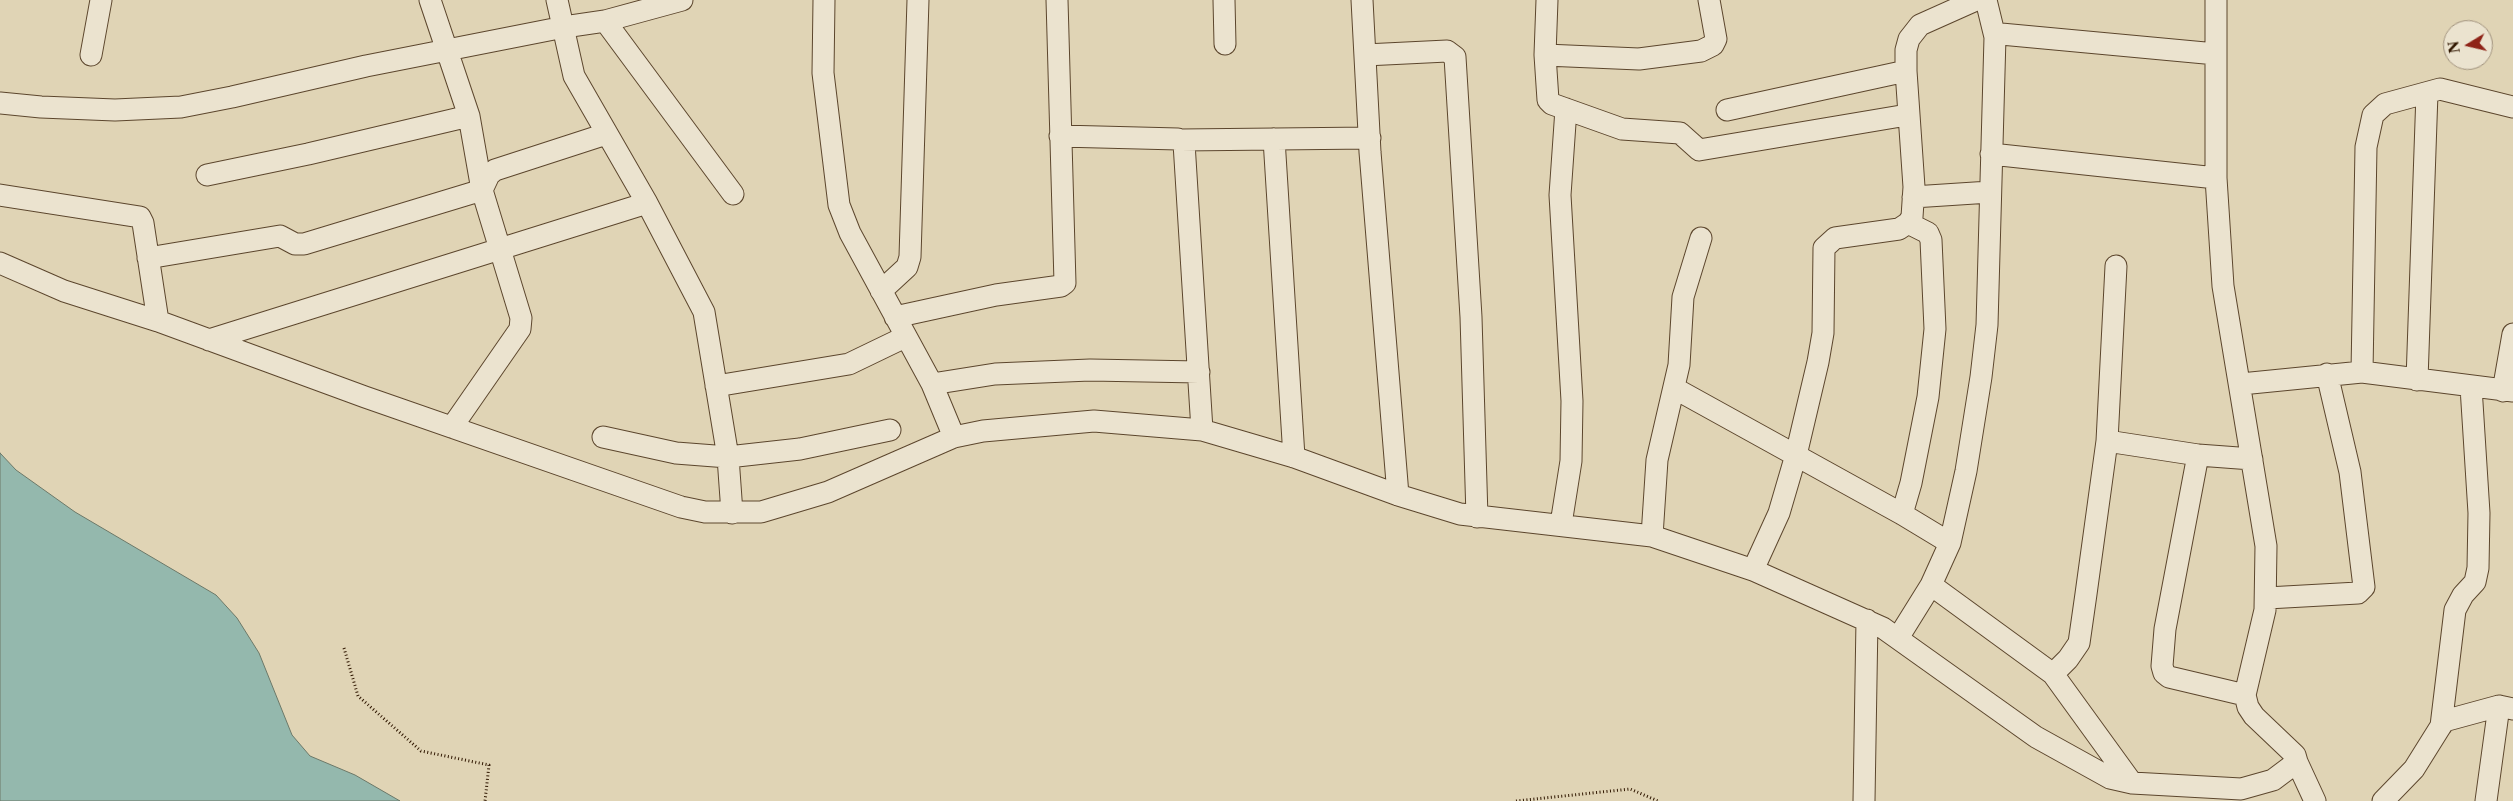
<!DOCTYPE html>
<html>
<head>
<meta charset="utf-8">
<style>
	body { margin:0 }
	#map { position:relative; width:2513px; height:801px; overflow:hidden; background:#e0d4b5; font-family:"Libre Caslon Text",serif }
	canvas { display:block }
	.north { position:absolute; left:2443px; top:20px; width:50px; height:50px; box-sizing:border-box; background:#ebe3cf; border:1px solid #a0917c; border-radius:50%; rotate:261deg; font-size:14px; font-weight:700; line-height:20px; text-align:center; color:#301700 }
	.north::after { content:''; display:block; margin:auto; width:18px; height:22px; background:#8f2418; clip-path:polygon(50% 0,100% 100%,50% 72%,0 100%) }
</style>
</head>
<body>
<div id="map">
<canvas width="2513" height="801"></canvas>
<div class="north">N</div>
</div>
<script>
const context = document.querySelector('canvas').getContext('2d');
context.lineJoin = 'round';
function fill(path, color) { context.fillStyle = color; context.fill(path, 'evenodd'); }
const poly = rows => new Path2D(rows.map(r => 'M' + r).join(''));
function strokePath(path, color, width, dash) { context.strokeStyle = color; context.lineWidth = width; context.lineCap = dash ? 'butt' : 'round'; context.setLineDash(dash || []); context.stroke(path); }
const water = poly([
	[0,453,16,470,75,512,216,595,237,618,259,653,292,735,310,756,355,775,400,801,0,801,0,453]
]);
const path = poly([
	[344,648,358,696,421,751,489,765,485,801],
	[1516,801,1630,789,1658,801]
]);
const street = poly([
	[430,0,469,116,482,190,521,318,520,329,452,427],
	[557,0,574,76,647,203,704,312,728,457,732,513],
	[824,0,823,73,839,205,850,233,932,384,954,437],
	[1224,0,1225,44],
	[1362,0,1370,152,1398,495],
	[1547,0,1545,55,1548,100,1552,104,1622,129,1680,133,1699,150,1907,115],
	[1986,0,1995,37],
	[605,21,733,194],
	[91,55,101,0],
	[1365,55,1447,51,1455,57,1471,317,1477,517],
	[1545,55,1639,59,1701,51,1713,45,1716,39,1709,0],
	[0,103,41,107,115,110,181,107,232,97,366,66,564,27,605,21,682,0],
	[1727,110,1906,71],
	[1060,136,1178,139,1184,143,1202,430],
	[1274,139,1294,457],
	[1181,140,1370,138],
	[1991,154,2216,178],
	[207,175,308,154,469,116],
	[0,195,140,217,143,223,158,321],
	[1913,197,1990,192],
	[148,258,280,236,295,244,304,244,482,190,489,175,495,170,606,134],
	[0,263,64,291,158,321,365,397,681,507,705,512,761,512,828,492,954,437,983,431,1094,421,1202,430,1294,457,1398,495,1460,514,1652,536,1753,570,1883,628,2036,737,2110,778,2132,783,2241,789,2273,780,2297,762,2295,755,2254,716,2248,707,2245,695,2265,610,2266,546,2223,286,2216,178,2216,0],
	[881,291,907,267,910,257,918,0],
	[895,317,996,295,1061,286,1065,283,1057,0],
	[209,340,647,203],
	[2362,372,2366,147,2373,115,2385,104,2440,89,2513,107],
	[2417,380,2427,93],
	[932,384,995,374,1090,370,1199,372],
	[2241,384,2362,372,2513,391],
	[716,386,849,364,905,337],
	[1674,388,1902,514,1950,543],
	[2503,391,2513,334],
	[603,437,676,453,728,457,800,449,890,430],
	[2107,441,2198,455,2252,459],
	[2198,455,2165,629,2162,666,2164,673,2169,677,2245,695],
	[1902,514,1911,483,1928,397,1935,329,1931,240,1928,233,1908,223],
	[1561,524,1571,461,1572,401,1560,195,1566,109],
	[1652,536,1657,460,1679,365,1683,297,1701,238],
	[1753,570,1779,513,1796,455,1818,362,1823,333,1824,248,1835,238,1899,229,1908,223,1912,217,1914,187,1906,71,1906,50,1909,39,1920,25,1976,0],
	[1931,585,2053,674,2132,783],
	[2267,598,2358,593,2364,587,2350,472,2327,374],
	[1898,638,1931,585,1950,543,1966,471,1981,377,1987,325,1995,37,2001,34,2216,54],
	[2053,674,2068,659,2079,643,2086,594,2107,441,2116,266],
	[2441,726,2455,610,2463,595,2475,582,2478,568,2479,513,2471,387],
	[2297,762,2315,801],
	[1864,801,1867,620],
	[2383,801,2414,769,2444,721,2499,706,2513,709],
	[2486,801,2499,706]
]);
fill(water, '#94b8ad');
strokePath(water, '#6c7868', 1);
strokePath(street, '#5c462d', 23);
strokePath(path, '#301700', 3, [1, 2.5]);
strokePath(street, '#ebe3cf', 21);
</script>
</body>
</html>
